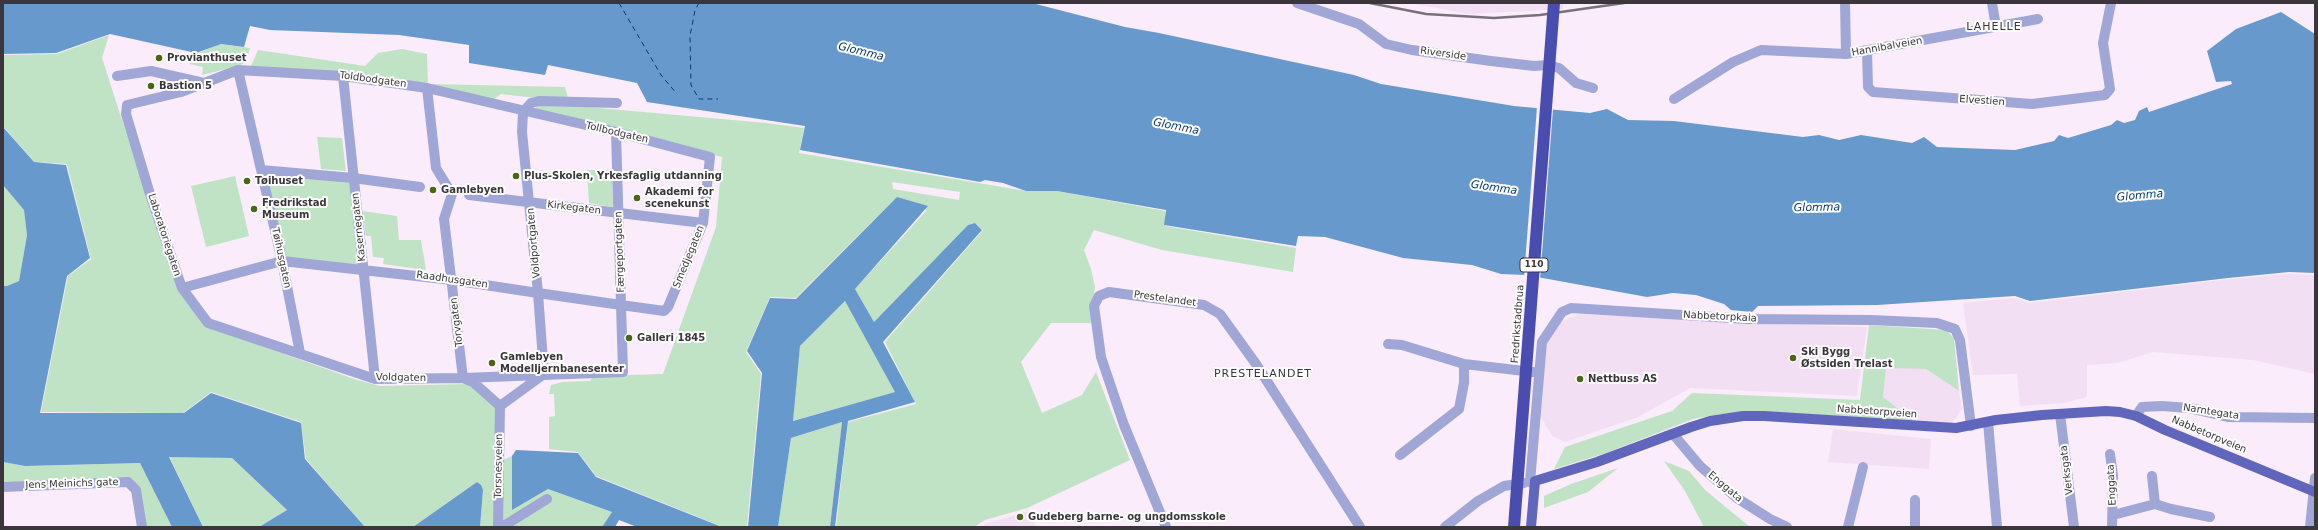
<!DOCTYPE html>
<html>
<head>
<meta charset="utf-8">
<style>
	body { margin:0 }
	#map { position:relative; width:2318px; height:530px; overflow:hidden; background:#faecfb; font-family:"DejaVu Sans",sans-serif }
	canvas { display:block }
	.frame { position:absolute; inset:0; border:4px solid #3b363c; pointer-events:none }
</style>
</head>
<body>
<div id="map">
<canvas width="2318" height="530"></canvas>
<div class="frame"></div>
</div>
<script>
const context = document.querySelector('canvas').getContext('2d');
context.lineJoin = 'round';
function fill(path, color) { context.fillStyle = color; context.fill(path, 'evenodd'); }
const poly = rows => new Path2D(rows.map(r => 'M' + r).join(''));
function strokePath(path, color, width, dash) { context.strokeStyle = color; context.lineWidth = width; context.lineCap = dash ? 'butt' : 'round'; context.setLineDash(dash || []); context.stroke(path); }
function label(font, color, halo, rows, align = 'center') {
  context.font = font + ' "DejaVu Sans",sans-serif'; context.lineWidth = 4; context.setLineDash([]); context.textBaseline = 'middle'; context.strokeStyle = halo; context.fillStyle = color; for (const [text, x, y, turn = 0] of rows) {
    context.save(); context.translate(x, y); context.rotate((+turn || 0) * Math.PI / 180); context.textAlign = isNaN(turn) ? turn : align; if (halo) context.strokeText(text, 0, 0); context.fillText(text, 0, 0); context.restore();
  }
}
const built = poly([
	[1409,3,1563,3,1563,9,1468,14],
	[2289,274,2315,275,2315,374,2253,360,2153,352,2118,363,2087,365,2087,397,2063,403,2020,406,2017,374,1973,375,1963,303,2014,298,2030,303,2229,279],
	[1578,314,1739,323,1867,327,1857,396,1690,388,1638,417,1565,442,1552,436,1541,417,1547,339,1557,323],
	[1886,367,1926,369,1959,391,1962,409,1952,423,1918,423,1883,397],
	[1833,429,1931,439,1929,469,1828,462],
	[1029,511,1036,527,980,527,987,523]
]);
const green = poly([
	[109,35,102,58,120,114,179,288,209,327,357,380,380,386,470,384,498,405,499,462,512,456,512,510,548,489,612,512,602,527,480,527,483,490,477,482,413,527,365,527,306,459,301,422,211,392,183,413,41,412,68,276,91,259,67,164,34,162,3,126,3,55,57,54],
	[220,44,250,48,246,62,239,66,202,75,203,67,190,64,192,53,196,54],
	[402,49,427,54,428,87,251,66,258,50,365,66,378,53],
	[430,84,565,87,568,98,535,98,501,94,493,100],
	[543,103,766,123,804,128,799,153,1026,191,1057,191,1165,211,1165,226,1296,248,1293,272,1162,250,1094,230,1084,250,1091,269,1095,287,1091,323,1051,323,1021,362,1042,413,1082,395,1096,372,1130,460,1027,508,985,520,974,527,836,527,848,422,916,404,885,342,983,230,975,223,968,225,874,322,855,289,927,210,894,200,796,298,770,297,746,352,761,374,747,527,723,527,596,476,578,452,549,449,549,417,555,416,554,394,549,394,551,385,563,382,590,381,593,376,663,374,716,227,722,157,533,109],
	[892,182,960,192,959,200,893,189],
	[317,137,342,138,346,171,321,169],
	[587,170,612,170,613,207,589,203],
	[264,172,352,180,360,266,283,260],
	[235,176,249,236,206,247,191,186],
	[3,185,24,210,27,235,19,281,7,286,3,286],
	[362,211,397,216,399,240,421,240,426,270,383,264,384,258,373,257,371,236,366,236],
	[845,301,896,392,792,421,800,346],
	[1869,325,1946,330,1954,338,1959,391,1926,369,1886,368,1883,397,1917,423,1721,414,1693,419,1606,453,1554,469,1565,447,1672,411,1692,393,1860,400],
	[842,422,830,527,778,527,791,438],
	[169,456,232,458,287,510,259,527,203,527],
	[1664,461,1689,471,1705,490,1750,527,1704,527,1685,491],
	[3,462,25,466,140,463,172,527,145,527,137,485,3,483],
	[1618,468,1588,492,1544,508,1544,496,1571,484]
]);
const water = poly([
	[3,3,1032,3,1125,27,1159,33,1354,75,1381,84,1514,106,1590,113,1607,109,1628,120,1674,121,1803,137,1819,135,1839,140,1861,135,1912,143,1924,137,1937,147,2015,150,2054,141,2059,135,2068,138,2111,125,2117,120,2124,123,2135,120,2139,111,2147,107,2149,112,2232,84,2231,81,2216,82,2207,51,2236,29,2281,12,2315,34,2315,273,2289,272,2228,278,2030,301,2015,296,1877,305,1758,306,1752,312,1731,310,1724,304,1696,295,1673,293,1647,297,1526,275,1501,274,1472,265,1403,258,1325,237,1298,236,1296,246,1164,225,1166,210,1057,191,1026,191,1003,183,985,180,980,182,800,150,805,126,647,102,637,83,548,65,545,75,469,63,469,45,399,35,270,30,250,26,244,47,221,44,196,53,110,34,56,53,3,54],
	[3,127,34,162,66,165,90,258,67,276,40,413,184,413,211,393,301,423,305,459,365,527,259,527,287,510,232,458,169,457,203,527,172,527,140,463,25,466,3,462,3,286,7,286,19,281,27,235,24,210,3,185],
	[897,197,928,206,855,289,874,322,968,225,975,223,982,230,883,342,915,402,848,421,835,527,830,527,842,422,791,438,778,527,748,527,762,373,747,351,770,298,796,299],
	[845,301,895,392,793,421,800,346],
	[516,450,578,453,596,477,722,527,637,527,619,520,615,527,602,527,612,512,548,489,512,510,512,456],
	[477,482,481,485,483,490,480,527,413,527]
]);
const pier = poly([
	[1537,107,1553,109,1540,280,1524,277]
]);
const ferry = poly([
	[619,3,661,75,677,94],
	[699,3,695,10,690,36,691,85,699,99,718,99]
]);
const minor = poly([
	[1297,3,1359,24,1386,44,1412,50,1491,61,1534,66,1548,65,1559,68,1576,83,1593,88],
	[1845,3,1846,54],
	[1992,3,1996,27],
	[1867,50,1868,87,1873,92,2032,104,2105,95,2110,89,2103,43,2111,3],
	[238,70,282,261,300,353],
	[167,75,167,95],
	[117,76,151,71,204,83],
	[343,76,375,379],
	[427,88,436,168,452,194,444,219,463,378,473,382,500,406],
	[1674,99,1733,62,1761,50,1846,54,2038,19],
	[523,112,531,103,539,101,617,103],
	[261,170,353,178,420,187],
	[469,195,703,223],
	[182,288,282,261,452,280,538,293,621,305,664,311,668,307,703,223,710,157,616,132,427,88,343,76,238,70,181,92,127,105,126,114,150,194,182,288,208,323,375,379,463,378,623,372,621,305,616,132],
	[1388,344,1402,345,1464,364,1533,372],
	[500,406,544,374,538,293,522,132,523,112],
	[2060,414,2074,527],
	[2136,416,2142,407,2162,406,2189,408,2229,417,2315,418],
	[1988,422,1997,527],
	[1673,434,1700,466,1737,498,1770,519,1787,527],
	[2110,454,2113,476,2112,527],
	[1400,455,1459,409,1464,383,1464,364],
	[2152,476,2155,504],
	[1530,482,1542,342,1562,312,1571,308,1747,319,1871,320,1937,323,1955,329,1960,340,1971,426],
	[3,487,128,482,136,490,142,527],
	[2113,515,2155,504,2171,509,2210,517],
	[498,527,500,406],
	[502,527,547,499],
	[1166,527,1124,425,1101,357,1094,306,1099,296,1109,292,1204,305,1220,314,1256,364,1360,527],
	[1445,527,1478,501,1504,486,1524,483],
	[1848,527,1863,467],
	[1915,527,1915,500],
	[2310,527,2315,478]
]);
const major = poly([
	[1531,527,1535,481,1597,462,1691,427,1710,421,1743,416,1764,416,1956,428,1996,420,2042,415,2106,411,2120,412,2136,416,2165,430,2315,492]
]);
const rail = poly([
	[1370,3,1426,14,1494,18,1540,15,1624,3]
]);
const highwayBridge = poly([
	[1514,527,1554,3]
]);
const markers = [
	[159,58,4,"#4b6517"],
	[151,86,4,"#4b6517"],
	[516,176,4,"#4b6517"],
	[247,181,4,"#4b6517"],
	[433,190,4,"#4b6517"],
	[637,198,4,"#4b6517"],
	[254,209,4,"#4b6517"],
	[629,338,4,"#4b6517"],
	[1793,358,4,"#4b6517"],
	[492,363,4,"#4b6517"],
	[1580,379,4,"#4b6517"],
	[1020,517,4,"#4b6517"]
];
const shields = [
	[1534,265,28]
];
const shieldNames = [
	["110",1534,265]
];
const streetNames = [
	["Hannibalveien",1887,47,-10],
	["Riverside",1443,54,8],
	["Toldbodgaten",373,80,8],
	["Elvestien",1982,101,4],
	["Tollbodgaten",617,133,13],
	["Kirkegaten",574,208,7],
	["Kasernegaten",359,227,-96],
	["Laboratoriegaten",164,235,72],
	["Voldportgaten",534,243,-95],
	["Færgeportgaten",620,252,-92],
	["Smedjegaten",689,257,-68],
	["Tøihusgaten",281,258,78],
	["Raadhusgaten",452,280,8],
	["Prestelandet",1165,299,8],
	["Nabbetorpkaia",1720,317,3],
	["Torvgaten",457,322,-97],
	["Fredrikstadbrua",1518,324,-86],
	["Voldgaten",401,378,1],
	["Nabbetorpveien",1877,412,4],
	["Narntegata",2211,412,9],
	["Nabbetorpveien",2209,435,23],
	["Torsnesveien",499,466,-89],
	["Verksgata",2067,470,-97],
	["Jens Meinichs gate",72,484,-2],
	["Enggata",2112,485,-93],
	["Enggata",1725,487,40]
];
const poiNames = [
	["Provianthuset",167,58],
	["Bastion 5",159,86],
	["Plus-Skolen, Yrkesfaglig utdanning",524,176],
	["Tøihuset",255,181],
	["Gamlebyen",441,190],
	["Akademi for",645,192],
	["scenekunst",645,204],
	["Fredrikstad",262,203],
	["Museum",262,215],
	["Galleri 1845",637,338],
	["Ski Bygg",1801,352],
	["Østsiden Trelast",1801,364],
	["Gamlebyen",500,357],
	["Modelljernbanesenter",500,369],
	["Nettbuss AS",1588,379],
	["Gudeberg barne- og ungdomsskole",1028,517]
];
const neighbourhoodNames = [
	["LAHELLE",1994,27],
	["PRESTELANDET",1263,374]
];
const waterNames = [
	["Glomma",861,52,14],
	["Glomma",1176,127,11],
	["Glomma",1494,188,8],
	["Glomma",2140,196,-5],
	["Glomma",1817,208,-1]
];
fill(built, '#f2dff3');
fill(green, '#bfe3c4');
fill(water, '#6899cd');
fill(pier, '#faecfb');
strokePath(ferry, '#043b6c', 1, [5, 4]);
strokePath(minor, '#a0a7d7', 10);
strokePath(major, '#6066bc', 10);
strokePath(rail, '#79717a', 2.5);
strokePath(highwayBridge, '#4a4db0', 12);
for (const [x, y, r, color] of markers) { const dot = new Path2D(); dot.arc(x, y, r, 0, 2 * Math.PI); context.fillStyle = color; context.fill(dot); strokePath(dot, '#fefefe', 1.5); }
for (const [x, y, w] of shields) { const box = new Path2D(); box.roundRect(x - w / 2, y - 7, w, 14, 3); context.fillStyle = '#fefefe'; context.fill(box); strokePath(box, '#3b363c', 1); }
label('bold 9px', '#3b363c', null, shieldNames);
label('10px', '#3b363c', '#fefefe', streetNames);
label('bold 10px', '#3b363c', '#fefefe', poiNames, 'left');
context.letterSpacing = '1px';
label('11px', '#3b363c', '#fefefe', neighbourhoodNames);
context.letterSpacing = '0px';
label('italic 11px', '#043b6c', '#fefefe', waterNames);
</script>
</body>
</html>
